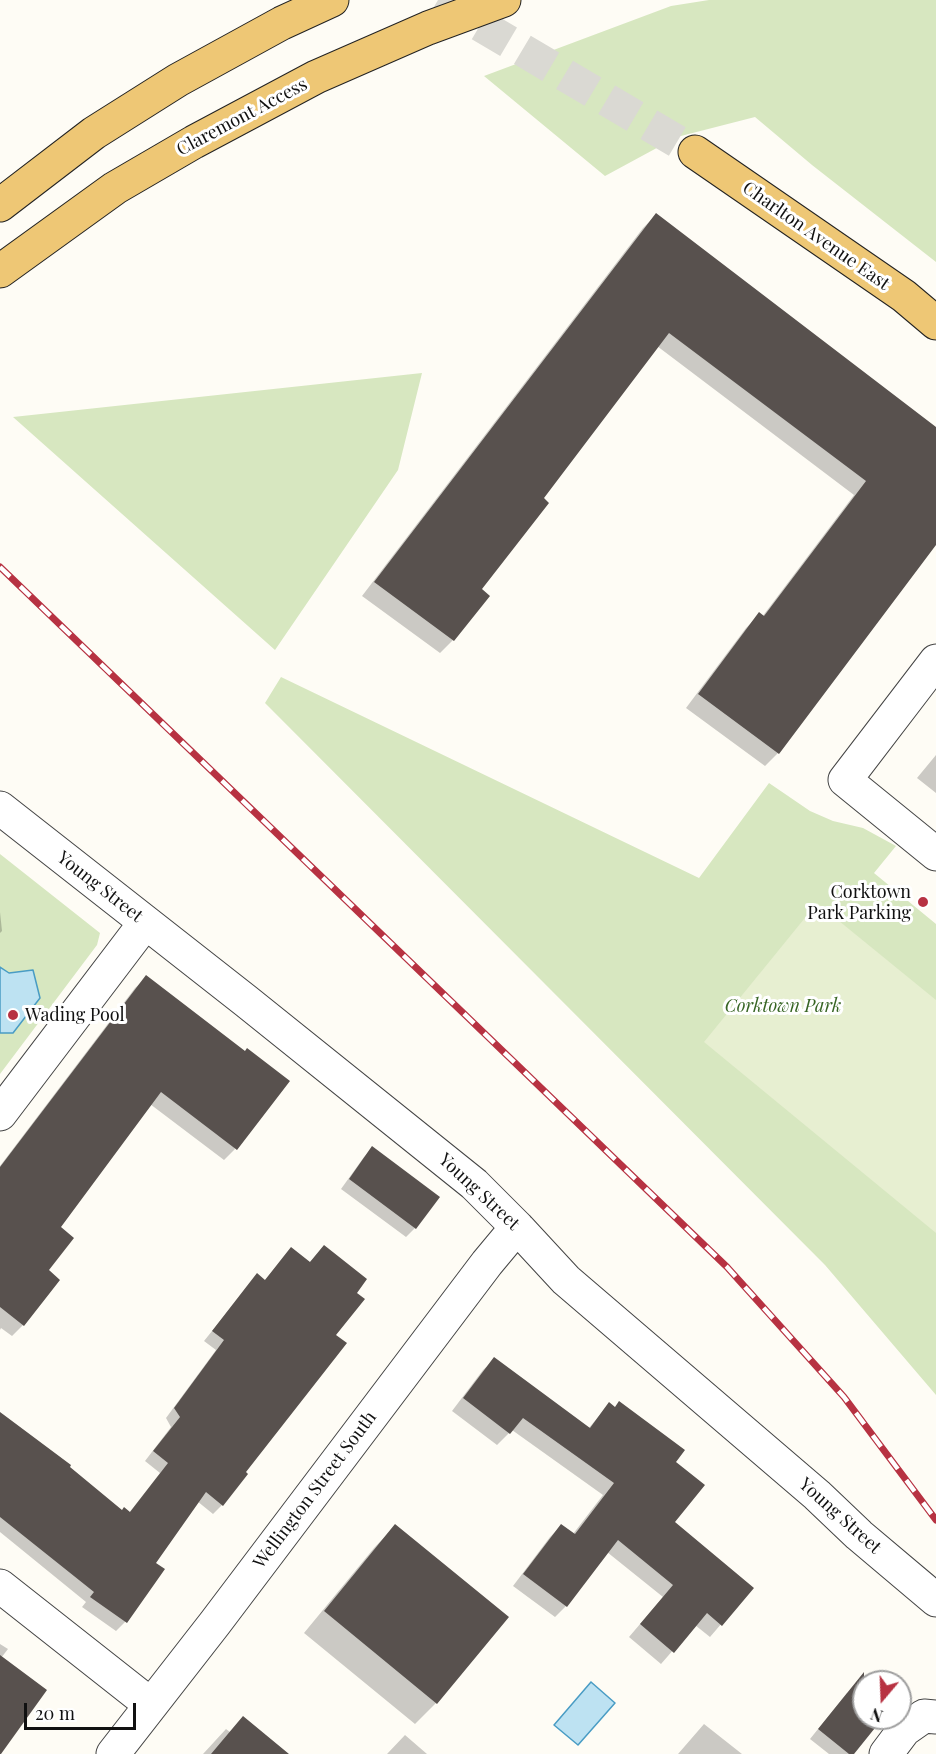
<!DOCTYPE html>
<html>
<head>
<meta charset="utf-8">
<style>
	body { margin:0 }
	#map { position:relative; width:936px; height:1754px; overflow:hidden; background:#fefcf5; font-family:"Playfair Display",serif }
	canvas { display:block }
	.north { position:absolute; left:852px; top:1670px; width:60px; height:60px; box-sizing:border-box; background:#fff; border:2px solid #a0a0a0; border-radius:50%; rotate:199deg; font-size:16px; font-weight:700; line-height:24px; text-align:center; color:#111 }
	.north::after { content:''; display:block; margin:auto; width:21px; height:27px; background:#b73242; clip-path:polygon(50% 0,100% 100%,50% 72%,0 100%) }
	.scale { position:absolute; left:24px; top:1703px; width:112px; height:27px; box-sizing:border-box; border:3px solid #111; border-top:0; padding-left:8px; font-size:18px; line-height:21px; white-space:nowrap; color:#111; -webkit-text-stroke:4px #fff; paint-order:stroke }
</style>
</head>
<body>
<div id="map">
<canvas width="936" height="1754"></canvas>
<div class="north">N</div>
<div class="scale">20 m</div>
</div>
<script>
const context = document.querySelector('canvas').getContext('2d');
context.lineJoin = 'round';
function fill(path, color) { context.fillStyle = color; context.fill(path, 'evenodd'); }
const poly = rows => new Path2D(rows.map(r => 'M' + r).join(''));
function strokePath(path, color, width, dash) { context.strokeStyle = color; context.lineWidth = width; context.lineCap = dash ? 'butt' : 'round'; context.setLineDash(dash || []); context.stroke(path); }
function label(font, color, halo, rows, align = 'center') {
  context.font = font + ' "Playfair Display",serif'; context.lineWidth = 6; context.setLineDash([]); context.textBaseline = 'middle'; context.strokeStyle = halo; context.fillStyle = color; for (const [text, x, y, turn = 0] of rows) {
    context.save(); context.translate(x, y); context.rotate((+turn || 0) * Math.PI / 180); context.textAlign = isNaN(turn) ? turn : align; if (halo) context.strokeText(text, 0, 0); context.fillText(text, 0, 0); context.restore();
  }
}
const green = poly([
	[709,0,936,0,936,262,812,165,755,117,677,137,605,176,484,76,671,6],
	[422,373,398,470,275,650,13,417],
	[281,677,699,878,769,783,810,811,833,821,863,828,896,846,874,873,936,924,936,1395,825,1265,265,703],
	[0,854,100,933,97,945,0,1074]
]);
const pitch = poly([
	[817,903,936,1000,936,1233,704,1042]
]);
const water = poly([
	[0,967,9,973,33,970,40,998,13,1033,0,1033,0,967],
	[591,1682,615,1703,578,1745,554,1725,591,1682]
]);
const shadow = poly([
	[656,215,936,429,936,543,778,753,765,766,686,708,746,628,760,614,762,617,854,495,657,346,542,498,480,590,488,596,453,640,440,653,362,596,643,228],
	[936,755,936,793,917,778],
	[0,912,2,931,0,933],
	[147,977,235,1149,224,1160,150,1104,59,1227,46,1270,58,1280,23,1325,12,1336,1,1328,0,1330,0,1166,135,988],
	[373,1148,415,1228,406,1237,341,1189,364,1157],
	[324,1247,355,1293,334,1335,222,1505,213,1514,197,1501,154,1563,125,1622,116,1631,82,1607,86,1602,0,1532,0,1414,121,1511,129,1513,160,1473,145,1461,171,1427,166,1418,216,1350,204,1341,257,1275,264,1281,291,1249,309,1263],
	[495,1359,588,1429,609,1404,674,1463,673,1522,752,1588,710,1637,695,1625,661,1664,629,1637,663,1597,607,1552,566,1606,555,1617,513,1586,550,1537,561,1526,573,1534,603,1495,512,1430,497,1445,452,1411,483,1370],
	[395,1526,436,1703,415,1724,304,1633,374,1548],
	[0,1644,8,1649,1,1658,0,1753],
	[864,1691,864,1718,881,1718,852,1754,829,1754,810,1739,847,1693],
	[704,1724,742,1754,678,1754],
	[226,1729,230,1732,287,1754,203,1754],
	[405,1735,427,1754,387,1754]
]);
const building = poly([
	[656,213,936,427,936,545,779,754,698,694,759,612,764,616,866,481,669,333,544,498,549,503,482,589,490,596,454,641,374,582],
	[146,975,245,1051,247,1048,290,1081,237,1150,161,1092,61,1227,74,1238,49,1270,60,1280,24,1326,0,1307,0,1167],
	[372,1146,440,1197,416,1229,349,1179],
	[324,1245,367,1279,357,1293,365,1299,336,1335,347,1343,246,1472,248,1474,223,1506,206,1492,156,1563,165,1569,127,1623,90,1597,94,1592,0,1517,0,1412,71,1465,70,1467,122,1510,124,1507,130,1512,168,1463,153,1451,180,1417,174,1408,224,1340,212,1331,257,1273,265,1280,291,1247,310,1262],
	[494,1357,590,1428,609,1402,615,1407,619,1401,685,1450,676,1462,705,1485,675,1522,754,1588,722,1626,707,1613,674,1653,640,1624,673,1585,618,1540,567,1607,523,1574,561,1524,575,1534,614,1483,523,1418,510,1434,463,1398],
	[395,1524,509,1617,437,1704,324,1611],
	[0,1655,47,1690,1,1754,0,1754],
	[864,1672,864,1718,883,1718,854,1754,849,1754,818,1729],
	[243,1716,289,1754,211,1754]
]);
const majorTunnel = poly([
	[438,0,695,152]
]);
const minor = poly([
	[936,661,845,780,936,854],
	[0,808,246,1001,474,1184,517,1227,566,1280,817,1495,859,1535,936,1600],
	[0,1114,145,923],
	[0,1586,151,1705],
	[113,1754,215,1623,487,1263,517,1227],
	[886,1754,904,1730,924,1716,936,1717]
]);
const major = poly([
	[695,152,904,296,936,323],
	[0,205,94,133,178,80,282,23,332,0],
	[0,271,115,188,194,142,316,77,428,28,504,0]
]);
const rail = poly([
	[0,567,727,1267,844,1397,936,1520]
]);
const markers = [
	[923,902,6,"#b73242"],
	[13,1015,6,"#b73242"]
];
const streetNames = [
	["Claremont Access",242,117,-28],
	["Charlton Avenue East",816,236,35],
	["Young Street",100,887,38],
	["Young Street",479,1192,43],
	["Wellington Street South",315,1490,-53],
	["Young Street",840,1516,42]
];
const poiNames = [
	["Corktown",911,892],
	["Park Parking",911,913],
	["Wading Pool",25,1015,"left"]
];
const parkNames = [
	["Corktown Park",783,1006]
];
fill(green, '#d7e7c0');
fill(pitch, '#e7efd1');
fill(water, '#bde2f2');
strokePath(water, '#499cc4', 1.5);
fill(shadow, '#0003');
fill(building, '#58514e');
strokePath(majorTunnel, '#dad9d3', 33, [33, 16]);
strokePath(minor, '#444', 35);
strokePath(major, '#222', 35);
strokePath(minor, '#fff', 33);
strokePath(major, '#eec775', 33);
strokePath(rail, '#b73242', 7);
strokePath(rail, '#fff', 4.5, [14]);
for (const [x, y, r, color] of markers) { const dot = new Path2D(); dot.arc(x, y, r, 0, 2 * Math.PI); context.fillStyle = color; context.fill(dot); strokePath(dot, '#fff', 2); }
label('18px', '#111', '#fff', streetNames);
label('18px', '#111', '#fff', poiNames, 'right');
label('italic 18px', '#376524', '#fff', parkNames);
</script>
</body>
</html>
